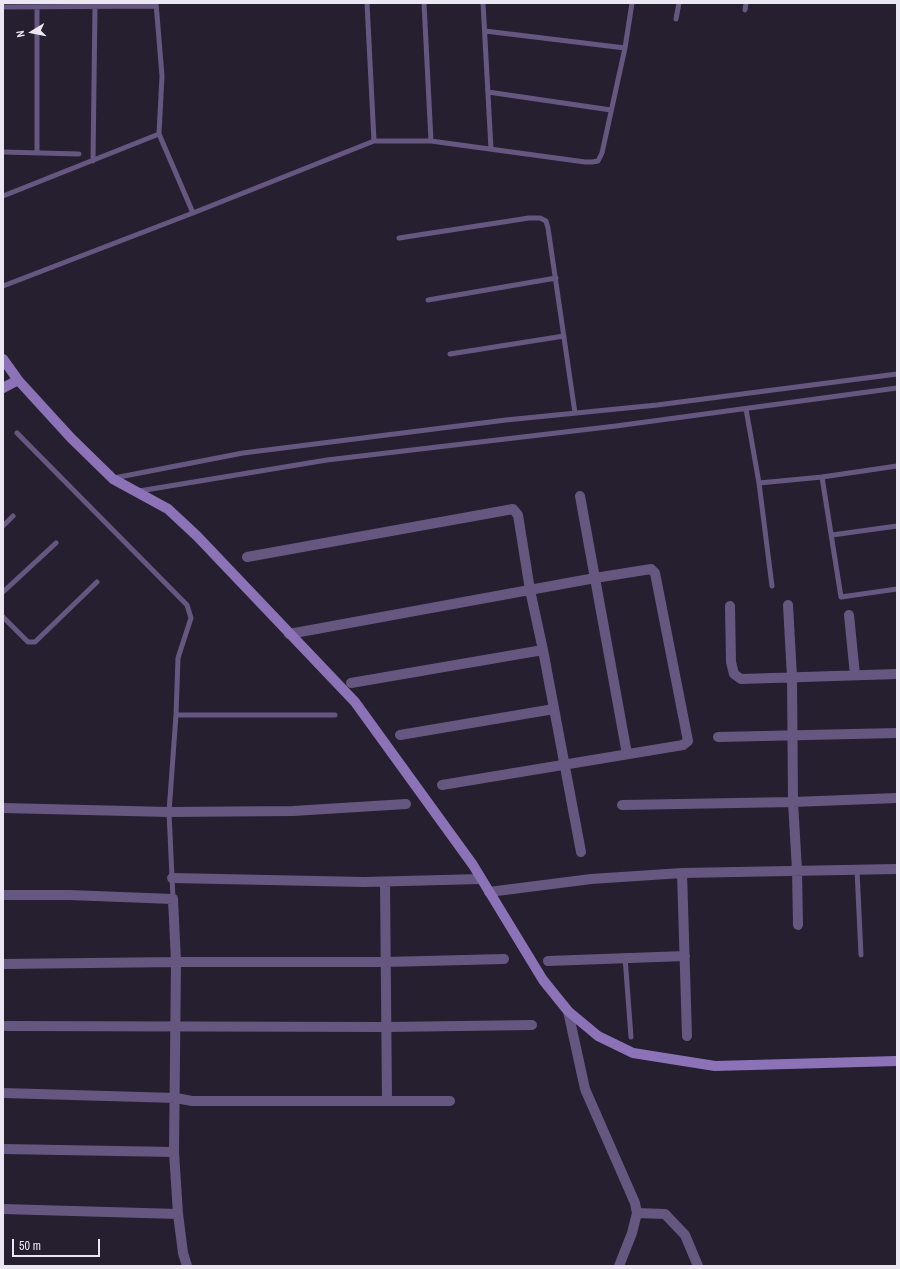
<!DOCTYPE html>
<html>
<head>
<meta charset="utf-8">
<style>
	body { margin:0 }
	#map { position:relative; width:900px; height:1269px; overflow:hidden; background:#251f30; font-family:"Archivo Narrow",sans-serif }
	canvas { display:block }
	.frame { position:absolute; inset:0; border:4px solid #eae6f2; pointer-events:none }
	.north { position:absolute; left:12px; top:12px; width:40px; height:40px; -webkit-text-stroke:3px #251f30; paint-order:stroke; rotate:260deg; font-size:11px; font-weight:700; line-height:16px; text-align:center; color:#eae6f2 }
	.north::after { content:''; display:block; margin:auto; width:14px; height:18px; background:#eae6f2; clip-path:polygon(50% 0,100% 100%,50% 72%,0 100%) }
	.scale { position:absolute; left:12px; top:1239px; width:88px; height:18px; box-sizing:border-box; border:2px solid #eae6f2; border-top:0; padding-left:5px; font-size:12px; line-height:14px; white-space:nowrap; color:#eae6f2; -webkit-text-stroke:3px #251f30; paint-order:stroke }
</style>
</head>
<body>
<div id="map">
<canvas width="900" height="1269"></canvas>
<div class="frame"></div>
<div class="north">N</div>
<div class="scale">50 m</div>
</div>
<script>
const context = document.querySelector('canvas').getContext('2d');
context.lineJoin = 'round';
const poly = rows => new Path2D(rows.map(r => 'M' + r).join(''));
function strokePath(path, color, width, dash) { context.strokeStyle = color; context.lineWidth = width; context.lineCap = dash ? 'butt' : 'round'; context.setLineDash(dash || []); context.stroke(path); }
const lane = poly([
	[156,3,162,76,159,134,193,213],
	[367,3,374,141],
	[424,3,431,141],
	[483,3,491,149],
	[3,7,156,6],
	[745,10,746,3],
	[676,19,679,3],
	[485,31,625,48],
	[488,92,611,110],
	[3,152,79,154],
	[37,153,37,7],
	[93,161,95,7],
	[3,196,159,134],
	[399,238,529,218,540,218,546,221,548,228,575,413],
	[3,286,193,213,374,141,431,141,585,162,592,162,598,161,602,153,625,48,632,3],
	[428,300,556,278],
	[450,354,564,336],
	[746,409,759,483,772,586],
	[17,433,187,605,191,618,178,658,176,715,169,812,173,899],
	[822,477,897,466],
	[114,478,243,453,506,420,657,405,897,374],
	[759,483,822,477,841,597,897,589],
	[139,491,327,460,616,426,897,388],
	[3,526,13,516],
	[832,535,897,526],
	[3,592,56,543],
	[3,617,28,642,35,642,97,582],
	[176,715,335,715],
	[857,870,861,955],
	[625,957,631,1037]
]);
const street = poly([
	[580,496,627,754],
	[247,557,513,509,518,515,530,590,543,650,581,852],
	[788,605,792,677,793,802,797,870,798,925],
	[730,606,731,662,734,674,741,679,897,674],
	[849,615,855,675],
	[289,634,595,578,651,569,655,573,688,741,683,745,442,785],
	[351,683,543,650],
	[400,735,554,709],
	[718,737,897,733],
	[622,805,793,802,897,798],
	[3,808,169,812,293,811,406,804],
	[682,873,687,1036],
	[172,878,364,882,481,879],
	[385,882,387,1101],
	[489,892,591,879,682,873,897,869],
	[3,895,69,895,173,899,176,962,174,1152,178,1214,3,1209],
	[548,961,685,956],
	[3,964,176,962,385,962,504,959],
	[568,1011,585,1089,635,1203,637,1213,632,1233,619,1266],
	[3,1026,387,1027,532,1025],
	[3,1093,176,1098,192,1101,450,1101],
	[3,1149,174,1152],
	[637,1213,665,1214,685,1235,698,1266],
	[178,1214,183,1253,187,1266]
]);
const secondary = poly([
	[3,359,18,380,71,438,113,479,168,509,197,536,355,702,473,865,543,980,568,1011,598,1036,633,1053,715,1066,897,1061],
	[3,388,18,380]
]);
strokePath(lane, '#665781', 5);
strokePath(street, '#665781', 10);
strokePath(secondary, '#8c73b8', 10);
</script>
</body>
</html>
